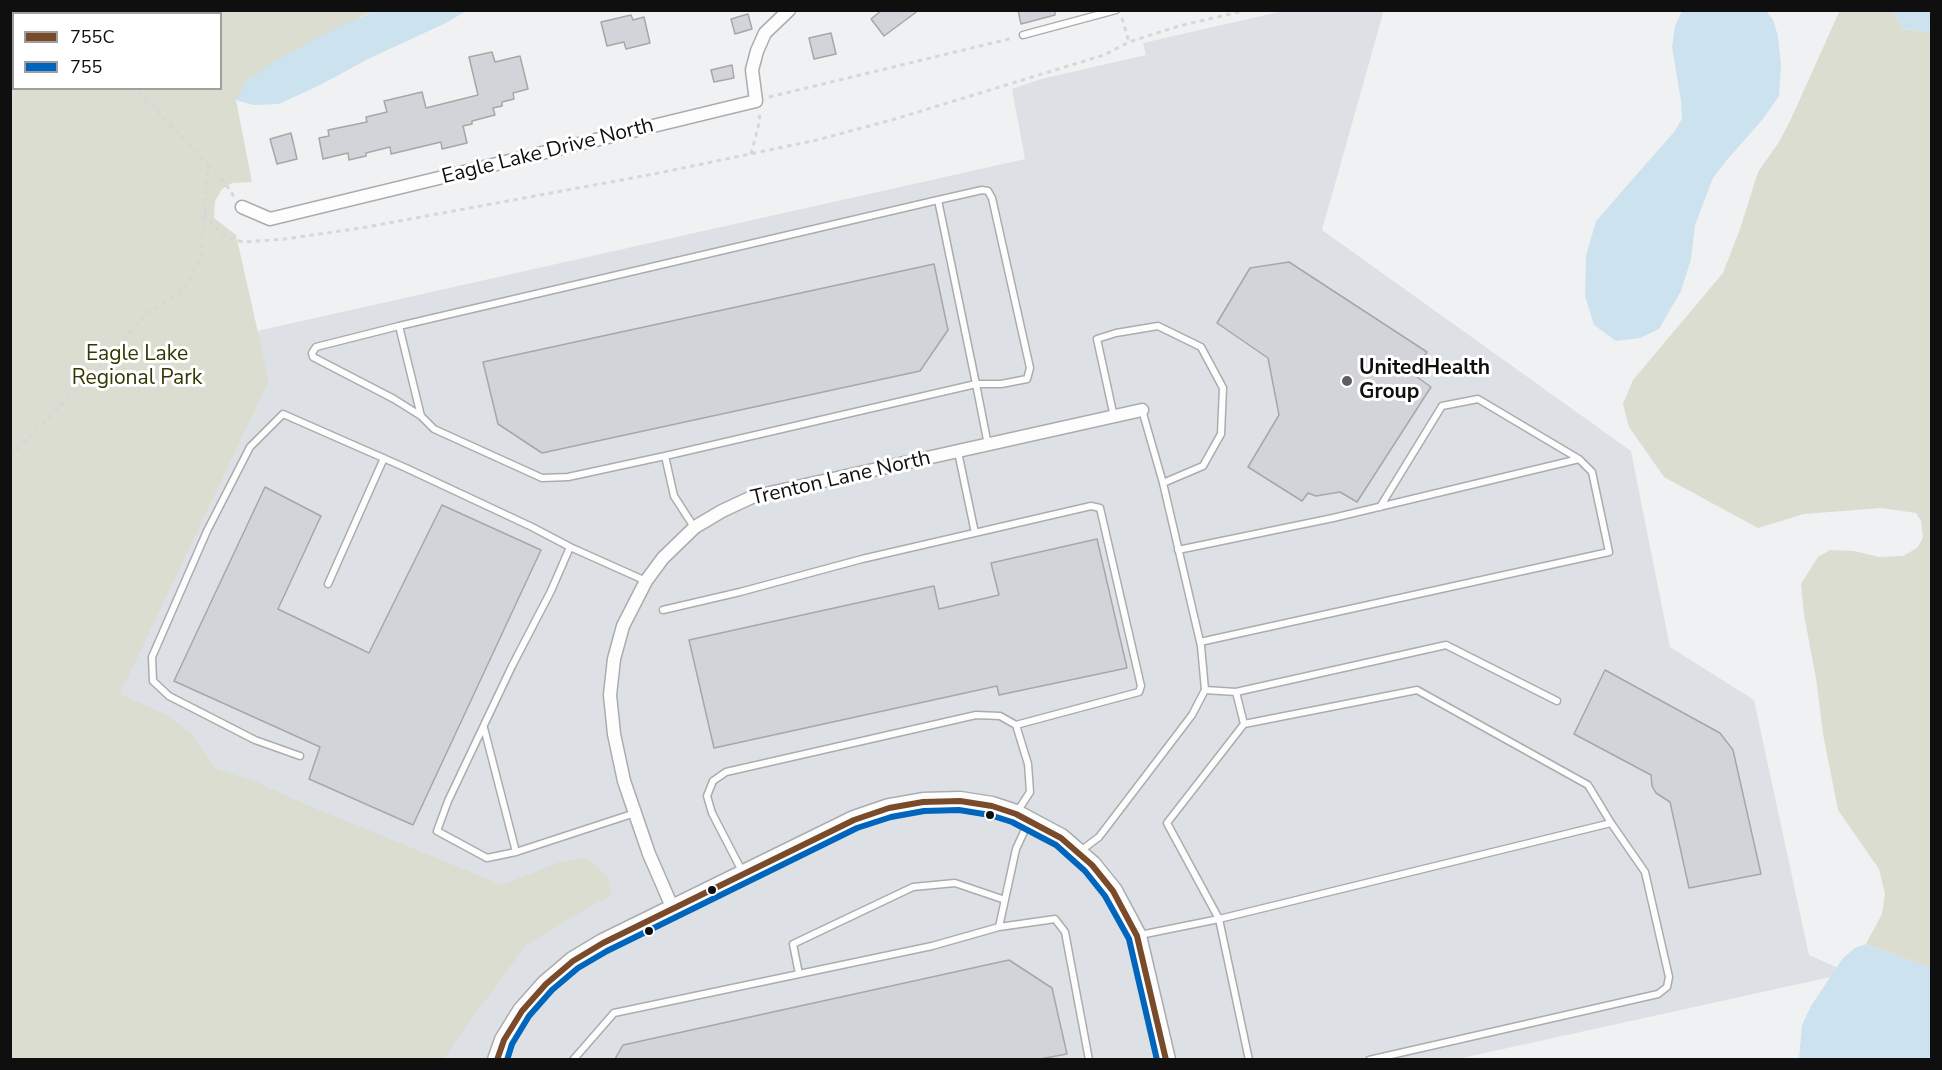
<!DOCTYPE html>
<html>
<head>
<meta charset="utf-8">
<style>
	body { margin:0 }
	#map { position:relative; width:1942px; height:1070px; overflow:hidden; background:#f0f1f2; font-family:"Nunito Sans",sans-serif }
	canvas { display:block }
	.frame { position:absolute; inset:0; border:12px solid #0f0f10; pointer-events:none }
	.legend { position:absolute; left:12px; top:12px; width:210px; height:78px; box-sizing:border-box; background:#fff; border:2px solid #9f9f9f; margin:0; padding:8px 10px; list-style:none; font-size:18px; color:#0f0f10 }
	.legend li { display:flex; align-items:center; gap:12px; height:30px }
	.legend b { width:30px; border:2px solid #9f9f9f }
</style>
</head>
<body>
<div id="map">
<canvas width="1942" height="1070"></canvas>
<div class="frame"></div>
<ul class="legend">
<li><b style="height:8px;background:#7a4b2a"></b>755C</li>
<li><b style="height:8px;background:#0065bd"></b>755</li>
</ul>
</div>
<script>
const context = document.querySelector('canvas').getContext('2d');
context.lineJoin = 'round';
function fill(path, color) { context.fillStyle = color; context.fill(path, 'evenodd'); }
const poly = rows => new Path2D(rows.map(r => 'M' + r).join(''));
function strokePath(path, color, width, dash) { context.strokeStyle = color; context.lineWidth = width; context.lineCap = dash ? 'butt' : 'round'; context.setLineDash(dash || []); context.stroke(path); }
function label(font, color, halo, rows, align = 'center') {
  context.font = font + ' "Nunito Sans",sans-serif'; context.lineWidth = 6; context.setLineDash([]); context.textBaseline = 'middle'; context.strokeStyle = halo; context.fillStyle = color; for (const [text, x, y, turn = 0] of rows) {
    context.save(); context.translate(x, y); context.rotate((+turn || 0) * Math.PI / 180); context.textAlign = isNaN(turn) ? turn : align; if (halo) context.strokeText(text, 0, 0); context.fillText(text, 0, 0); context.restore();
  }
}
const built = poly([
	[1384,10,1322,230,1631,451,1670,647,1754,700,1809,955,1849,973,1453,1060,11,1060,10,922,269,381,257,331,1025,159,1012,89,1041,79,1146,55,1143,43,1283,11]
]);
const green = poly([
	[1840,10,1893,11,1904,29,1931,32,1931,968,1866,944,1882,914,1885,894,1879,869,1838,810,1823,734,1816,678,1804,615,1801,584,1818,557,1830,550,1854,551,1879,557,1903,556,1917,548,1923,538,1921,521,1916,513,1881,508,1804,514,1758,528,1664,477,1629,427,1623,404,1633,380,1723,273,1740,229,1758,172,1779,142,1790,121],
	[10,11,375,11,362,16,236,100,252,182,232,183,222,189,215,201,214,218,236,235,269,381,120,694,165,714,192,734,214,768,257,782,293,799,502,885,560,862,586,858,607,876,612,896,592,905,526,945,459,1036,444,1059,11,1059],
	[14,14,220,14,220,88,14,88]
]);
const water = poly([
	[377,10,466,11,446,23,370,58,320,85,279,104,253,105,236,100,246,82,275,61,324,34],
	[1682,11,1766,11,1773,20,1778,36,1781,66,1779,96,1763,119,1726,161,1713,178,1695,225,1691,259,1681,291,1659,329,1640,338,1616,341,1594,325,1585,296,1586,256,1596,221,1674,132,1682,119,1681,101,1672,47,1675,26],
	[1893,11,1931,11,1931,32,1904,29],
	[1866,944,1931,968,1931,1059,1799,1059,1802,1025,1811,1006,1843,958,1855,948]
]);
const building = poly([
	[882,10,919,10,884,36,871,19,882,10],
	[1018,10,1055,10,1055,15,1021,24,1018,10],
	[748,14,752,29,735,34,731,19,748,14],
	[631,15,633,20,644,17,650,43,626,49,624,42,607,46,601,22,631,15],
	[831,33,836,54,814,59,809,38,831,33],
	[492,52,495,62,520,56,528,89,513,93,514,99,502,102,502,106,493,108,495,115,472,121,472,124,463,126,467,143,442,149,441,142,391,154,390,147,366,153,366,156,349,160,348,153,323,159,319,138,329,136,328,130,367,122,366,117,387,112,384,101,422,92,426,108,478,95,469,57,492,52],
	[732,65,734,78,714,82,711,70,732,65],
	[291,133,297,159,277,164,270,139,291,133],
	[1289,262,1427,352,1413,374,1431,387,1357,502,1340,492,1316,496,1308,493,1302,501,1248,467,1279,415,1268,358,1217,323,1250,268,1289,262],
	[934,264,948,330,920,371,542,453,498,424,483,362,934,264],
	[265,487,321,516,278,609,369,653,442,505,541,550,413,825,309,779,320,747,174,681,265,487],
	[1097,539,1127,668,999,695,997,686,714,748,689,640,934,586,939,609,999,595,991,563,1097,539],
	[1605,670,1720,733,1733,750,1761,874,1689,888,1670,802,1656,793,1652,786,1651,775,1574,734,1605,670],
	[1009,960,1052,988,1067,1054,1040,1059,615,1059,623,1045,1009,960]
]);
const path = poly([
	[60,10,63,14],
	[1122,18,1129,42],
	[769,97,1013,38],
	[751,154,760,120,759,114],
	[208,165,227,186,235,198],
	[204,213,213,225,224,235,232,239,243,242,285,239,361,228,654,174,817,140,895,119,1104,55,1129,42,1179,26,1247,10],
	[10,456,105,361,146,314,183,291,201,257,208,165,136,88]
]);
const lane = poly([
	[1023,35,1116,10],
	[938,200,982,190,988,191,992,198,1030,368,1027,379,1001,384,976,384,988,445],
	[399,326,316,347,312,353,313,357,394,399,421,416],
	[1114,417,1097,339,1116,333,1158,326,1201,347,1223,388,1221,434,1203,466,1163,483],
	[958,452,975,533],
	[665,456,568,477,542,478,434,429,421,416,399,326,938,200,976,384,665,456,674,496,694,527],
	[1380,507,1442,406,1478,399,1579,459],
	[570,547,646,581],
	[1178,550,1333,518,1579,459,1592,472,1609,552,1200,642],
	[328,584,384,458],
	[663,610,740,592,862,559,1091,506,1100,508,1141,686,1139,692,1016,725],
	[1205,690,1236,692],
	[1244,724,1417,690,1588,785,1611,823],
	[484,728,516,852],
	[300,756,255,740,169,696,153,681,152,657,207,531,250,447,283,414,406,468,532,527,570,547,551,591,512,666,448,801,437,831,487,858,516,852,635,813],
	[1028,823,1016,849,999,927,1055,919,1065,932,1089,1060],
	[1079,852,1099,837,1192,715,1205,690,1201,646,1163,483,1142,410],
	[743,873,712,813,707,796,713,781,726,772,976,715,1000,716,1016,725,1028,764,1030,792,1017,812],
	[1140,935,1219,919,1611,823,1645,872,1669,977,1667,987,1658,994,1369,1060],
	[799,974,793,944,913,887,955,883,1005,900],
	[573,1060,614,1013,932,946,999,927],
	[1249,1060,1219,919,1167,823,1244,724,1236,692,1446,645,1557,701]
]);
const street = poly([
	[242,207,270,219,756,101,752,70,757,51,765,33,789,10],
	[673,909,649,854,624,781,614,734,610,695,614,659,623,626,646,581,663,558,695,527,722,511,752,497,1142,410]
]);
const secondary = poly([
	[497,1060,504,1040,522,1011,546,984,573,961,603,943,854,820,889,808,923,802,960,801,992,806,1016,814,1061,838,1092,865,1113,891,1137,936,1166,1060]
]);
const bus1 = poly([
	[497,1060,504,1040,522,1011,546,984,573,961,603,943,854,820,889,808,923,802,960,801,992,806,1016,814,1061,838,1092,865,1113,891,1137,936,1166,1060]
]);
const bus2 = poly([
	[507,1060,512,1044,529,1016,552,990,578,968,607,951,857,828,891,817,924,811,959,810,990,815,1012,822,1056,845,1085,871,1105,896,1129,939,1157,1060]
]);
const markers = [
	[1347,381,6,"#5e5e5f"],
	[990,815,5,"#0f0f10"],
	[712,890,5,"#0f0f10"],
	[649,931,5,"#0f0f10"]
];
const streetNames = [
	["Eagle Lake Drive North",548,152,-14],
	["Trenton Lane North",841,479,-13]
];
const parkNames = [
	["Eagle Lake",137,355],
	["Regional Park",137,379]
];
const poiNames = [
	["UnitedHealth",1359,369],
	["Group",1359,393]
];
fill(built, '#dde1e6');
fill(green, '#dbddd1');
fill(water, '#cce2ef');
fill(building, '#d3d3da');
strokePath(building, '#a7a7a8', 1.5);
strokePath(lane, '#abacad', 9);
strokePath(street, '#abacad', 15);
strokePath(secondary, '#abacad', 21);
strokePath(path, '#d6d8d8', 3, [4.5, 4.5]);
strokePath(lane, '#fdfdfd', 6);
strokePath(street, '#fdfdfd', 12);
strokePath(secondary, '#fdfdfd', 18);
strokePath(bus1, '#7a4b2a', 6);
strokePath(bus2, '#0065bd', 6);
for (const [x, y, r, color] of markers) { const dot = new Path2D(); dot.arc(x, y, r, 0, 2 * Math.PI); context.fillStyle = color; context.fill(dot); strokePath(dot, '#fff', 2); }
label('21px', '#0f0f10', '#fff', streetNames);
label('21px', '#333600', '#fff', parkNames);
label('bold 21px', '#0f0f10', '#fff', poiNames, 'left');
</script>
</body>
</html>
